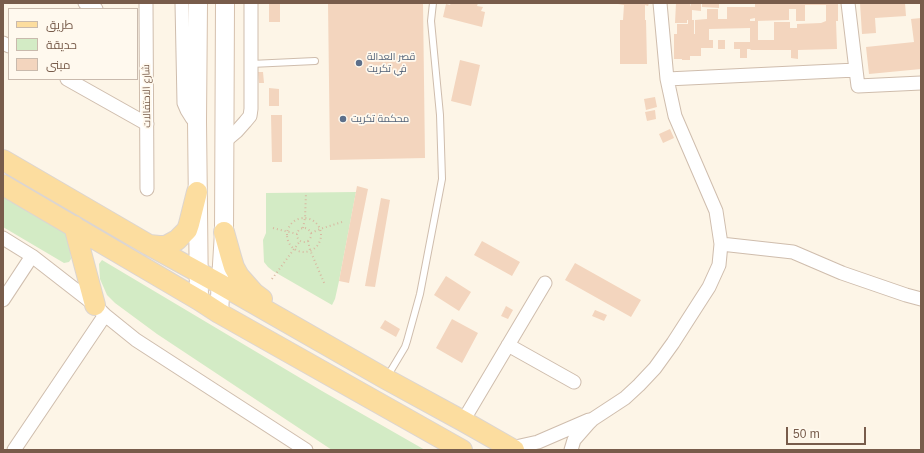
<!DOCTYPE html>
<html>
<head>
<meta charset="utf-8">
<style>
	body { margin:0 }
	#map { position:relative; width:924px; height:453px; overflow:hidden; background:#fdf5e7; font-family:Arial,Cairo,sans-serif }
	canvas { display:block }
	.frame { position:absolute; inset:0; border:4px solid #785c4b; pointer-events:none }
	.legend { position:absolute; left:8px; top:8px; width:130px; height:72px; box-sizing:border-box; background:#fff9ee; border:1px solid #c9baad; margin:0; padding:5px 7px; list-style:none; font-size:12px; color:#785c4b }
	.legend li { display:flex; align-items:center; gap:8px; height:20px }
	.legend b { width:20px; border:1px solid #c9baad }
	.scale { position:absolute; left:786px; top:427px; width:80px; height:18px; box-sizing:border-box; border:2px solid #785c4b; border-top:0; padding-left:5px; font-size:12px; line-height:14px; white-space:nowrap; color:#785c4b; -webkit-text-stroke:3px #fff9ee; paint-order:stroke }
</style>
</head>
<body>
<div id="map">
<canvas width="924" height="453"></canvas>
<div class="frame"></div>
<ul class="legend">
<li><b style="height:5px;background:#fcdd9f"></b>طريق</li>
<li><b style="height:11px;background:#d3ebc5"></b>حديقة</li>
<li><b style="height:11px;background:#f3d5be"></b>مبنى</li>
</ul>
<div class="scale">50 m</div>
</div>
<script>
const context = document.querySelector('canvas').getContext('2d');
context.lineJoin = 'round';
function fill(path, color) { context.fillStyle = color; context.fill(path, 'evenodd'); }
const poly = rows => new Path2D(rows.map(r => 'M' + r).join(''));
function strokePath(path, color, width, dash) { context.strokeStyle = color; context.lineWidth = width; context.lineCap = dash ? 'butt' : 'round'; context.setLineDash(dash || []); context.stroke(path); }
function label(font, color, halo, rows, align = 'center') {
  context.font = font + ' Arial,Cairo,sans-serif'; context.lineWidth = 3.5; context.setLineDash([]); context.textBaseline = 'middle'; context.strokeStyle = halo; context.fillStyle = color; for (const [text, x, y, turn = 0] of rows) {
    context.save(); context.translate(x, y); context.rotate((+turn || 0) * Math.PI / 180); context.textAlign = isNaN(turn) ? turn : align; if (halo) context.strokeText(text, 0, 0); context.fillText(text, 0, 0); context.restore();
  }
}
const green = poly([
	[356,192,339,281,335,299,332,305,273,271,268,267,264,262,263,240,266,233,266,193],
	[3,196,64,231,66,233,70,246,71,259,69,262,64,263,3,227],
	[102,260,322,391,425,450,332,450,157,334,115,303,107,295,100,279,99,264]
]);
const building = poly([
	[269,3,280,3,280,22,269,22],
	[328,3,423,3,425,158,330,160],
	[451,3,478,3,477,6,483,7,481,11,485,12,482,27,443,17,446,4,450,5],
	[618,3,649,3,648,6,645,5,645,20,646,20,647,64,620,64,620,20,623,20,624,5,618,4],
	[676,3,690,3,690,7,691,3,701,3,701,11,692,10,692,20,687,20,687,23,675,23],
	[702,3,719,3,719,8,702,7],
	[755,3,838,3,838,21,836,21,837,49,798,50,798,59,791,58,791,50,750,50,751,49,747,49,747,58,740,58,740,49,734,49,734,42,750,42,750,28,709,29,709,40,713,40,713,48,701,48,701,56,690,56,690,60,682,60,682,59,674,59,674,34,677,34,677,24,688,24,688,20,694,20,694,34,695,34,695,20,707,19,707,9,718,9,718,19,727,19,727,7,755,7],
	[805,5,826,5,826,21,821,23,797,24,797,28,790,28,790,22,774,22,774,40,758,40,758,21,750,21,750,19,755,18,755,21,789,20,789,9,796,9,796,21,805,21],
	[860,3,905,3,906,16,875,18,876,33,862,34],
	[921,18,921,69,869,74,866,47,914,42,911,19],
	[718,40,725,40,725,49,718,49],
	[460,60,480,65,471,106,451,101],
	[258,72,263,72,264,83,259,83],
	[269,88,279,89,279,106,269,106],
	[655,97,657,107,646,110,644,99],
	[655,110,656,119,647,121,645,112],
	[271,115,282,115,282,162,272,162],
	[670,129,674,138,663,143,659,134],
	[357,186,368,189,349,283,339,281],
	[381,198,390,200,375,287,365,286],
	[482,241,520,262,512,276,474,255],
	[575,263,641,300,631,317,565,280],
	[446,276,471,292,459,311,434,295],
	[506,306,513,310,508,319,501,316],
	[595,310,607,315,604,321,592,316],
	[452,319,478,333,462,363,436,348],
	[385,320,400,329,396,337,380,328]
]);
const path = poly([
	'287 235a17 17 0 1 1 34 0a17 17 0 1 1-34 0Z',
	'297 235a7 7 0 1 1 14 0a7 7 0 1 1-14 0Z',
	[273,228,297,234],
	[303,228,305,218,306,193],
	[311,233,320,229,342,222],
	[308,241,310,250,325,285],
	[272,279,300,241]
]);
const service = poly([
	[251,64,315,61],
	[387,377,405,347,407,341,420,294,442,179,440,115,431,21,433,3]
]);
const minor = poly([
	[85,3,96,9],
	[146,3,147,189],
	[182,3,184,103,187,110,192,118,197,121],
	[848,3,856,70],
	[3,43,9,46],
	[67,79,147,124],
	[667,79,856,70,858,86,921,83],
	[224,142,237,131,245,122,250,116,251,109,251,3],
	[3,238,32,256,95,305,105,315,136,340,306,450],
	[721,244,793,252,842,273,906,295,921,299],
	[3,300,32,256],
	[508,345,574,382],
	[463,421,545,283],
	[511,448,538,442,589,420],
	[14,450,105,315],
	[571,450,574,440,588,424,593,419,625,398,639,385,655,368,673,343,709,287,719,265,721,244,716,211,675,116,667,79,660,3]
]);
const secondary = poly([
	[198,3,197,121,199,300],
	[219,313,224,232,225,3]
]);
const primary = poly([
	[3,160,149,245,220,284,386,379,463,421,514,450],
	[3,185,199,300,219,313,462,450],
	[74,226,95,305],
	[224,232,231,257,234,267,239,276,254,293,262,299],
	[149,245,159,246,166,246,177,240,187,230,189,224,197,192]
]);
const markers = [
	[359,63,4,"#5c6f8a"],
	[343,119,4,"#5c6f8a"]
];
const serviceNames = [
	["قصر العدالة",367,57],
	["في تكريت",367,69],
	["محكمة تكريت",351,119]
];
const streetNames = [
	["شارع الاحتفالات",147,96,-91]
];
fill(green, '#d3ebc5');
fill(building, '#f3d5be');
strokePath(service, '#cfbdad', 8);
strokePath(minor, '#cfbdad', 15);
strokePath(secondary, '#d5c0ad', 20);
strokePath(primary, '#dcd5d0', 22);
strokePath(path, '#d8b8a1', 2, [1, 3]);
strokePath(service, '#fff', 6);
strokePath(minor, '#fff', 13);
strokePath(secondary, '#fff', 18);
strokePath(primary, '#fcdd9f', 20);
for (const [x, y, r, color] of markers) { const dot = new Path2D(); dot.arc(x, y, r, 0, 2 * Math.PI); context.fillStyle = color; context.fill(dot); strokePath(dot, '#fff9ee', 1.5); }
label('10px', '#4e5e75', '#fff9ee', serviceNames, 'left');
label('10px', '#785c4b', '#fff9ee', streetNames);
</script>
</body>
</html>
